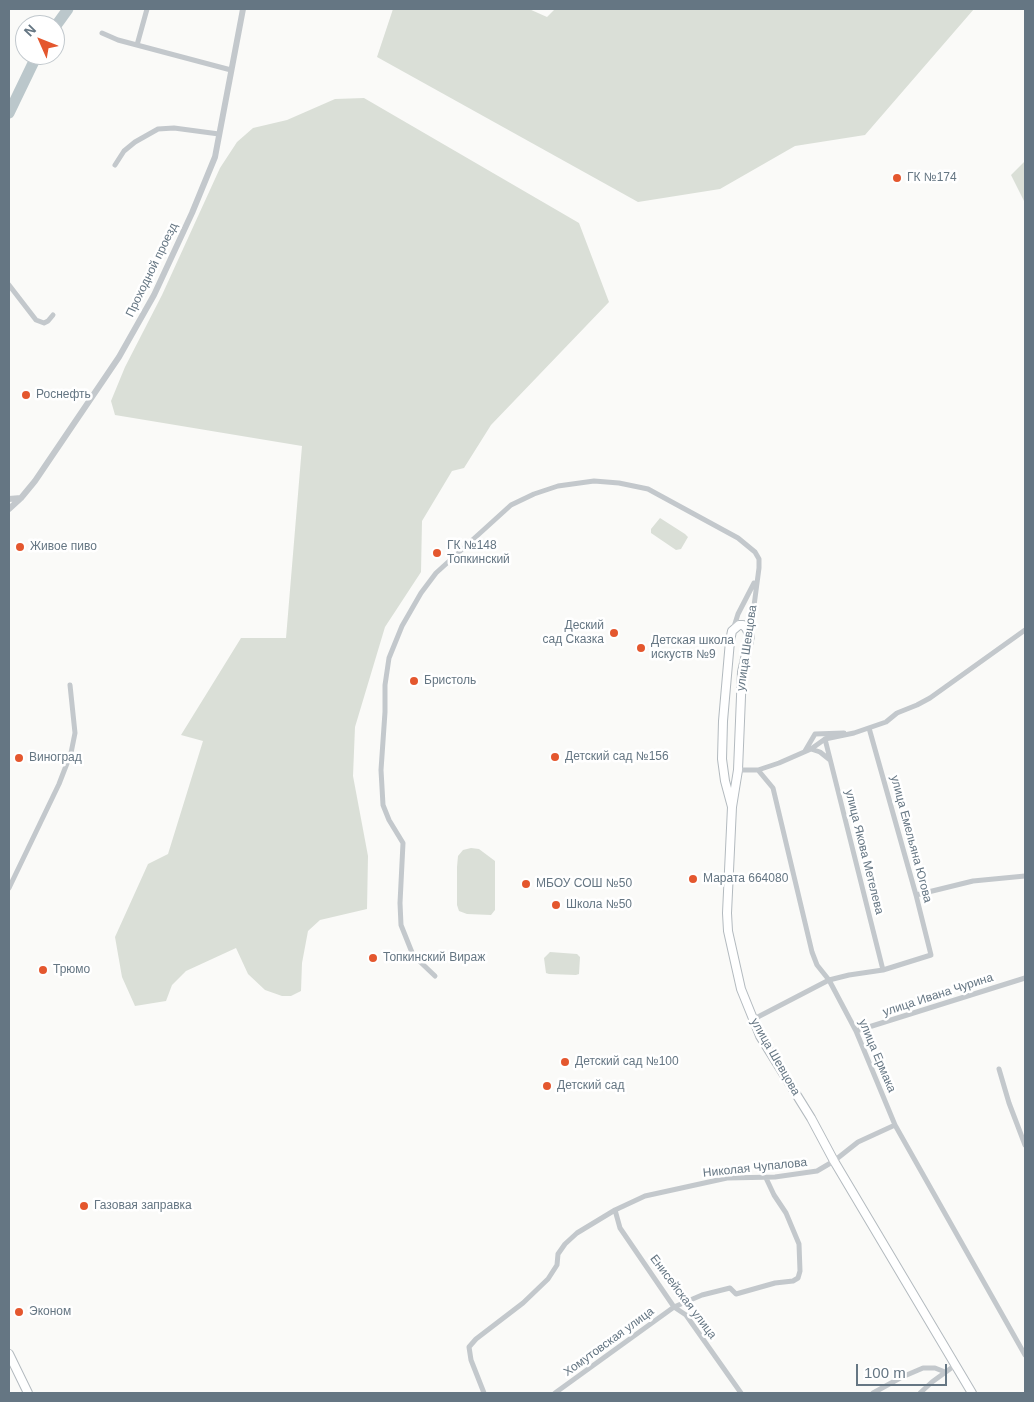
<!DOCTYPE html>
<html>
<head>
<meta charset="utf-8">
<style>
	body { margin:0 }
	#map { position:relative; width:1034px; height:1402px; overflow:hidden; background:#fafaf8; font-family:Helvetica,sans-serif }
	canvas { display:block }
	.frame { position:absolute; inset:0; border:10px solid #657683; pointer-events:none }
	.north { position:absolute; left:15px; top:15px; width:50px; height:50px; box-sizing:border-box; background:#fff; border:1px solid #c1c8cd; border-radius:50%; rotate:314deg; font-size:14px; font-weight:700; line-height:20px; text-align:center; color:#657683 }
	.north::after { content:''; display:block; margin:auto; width:18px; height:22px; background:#e4572e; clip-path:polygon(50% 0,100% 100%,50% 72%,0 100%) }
	.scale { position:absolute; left:856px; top:1364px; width:91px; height:22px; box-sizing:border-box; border:2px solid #657683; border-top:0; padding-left:6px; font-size:15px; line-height:18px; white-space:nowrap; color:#657683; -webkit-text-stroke:4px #fff; paint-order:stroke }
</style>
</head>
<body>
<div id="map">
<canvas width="1034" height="1402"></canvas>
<div class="frame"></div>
<div class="north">N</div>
<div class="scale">100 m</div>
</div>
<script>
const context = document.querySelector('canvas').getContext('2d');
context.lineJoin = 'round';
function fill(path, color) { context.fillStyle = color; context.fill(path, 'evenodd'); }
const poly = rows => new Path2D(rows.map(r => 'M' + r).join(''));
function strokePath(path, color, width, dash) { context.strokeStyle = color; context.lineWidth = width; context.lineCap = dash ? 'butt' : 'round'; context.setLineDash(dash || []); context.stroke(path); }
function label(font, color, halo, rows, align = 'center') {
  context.font = font + ' Helvetica,sans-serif'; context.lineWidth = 5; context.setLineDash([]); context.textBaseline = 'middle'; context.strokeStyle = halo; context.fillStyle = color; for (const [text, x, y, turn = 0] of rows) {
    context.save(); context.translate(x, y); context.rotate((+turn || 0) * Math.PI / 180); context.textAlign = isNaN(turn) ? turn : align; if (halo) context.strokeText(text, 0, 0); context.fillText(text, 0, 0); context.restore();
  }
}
const green = poly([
	[393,9,529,9,547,17,555,9,974,9,865,135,795,146,720,189,638,202,377,57],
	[364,98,579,223,609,302,491,425,464,468,452,471,422,521,421,572,385,627,355,727,353,776,368,856,367,909,320,920,308,931,302,963,301,991,291,996,282,996,265,990,248,974,236,948,186,971,172,985,166,1001,135,1006,122,977,115,937,148,864,168,854,203,741,181,735,241,638,286,638,302,446,115,415,111,401,125,367,162,295,220,168,237,142,253,128,287,120,335,99],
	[1025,161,1025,203,1011,175],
	[660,518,685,534,688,537,681,549,676,550,651,533,651,529],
	[471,848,479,849,495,861,495,910,491,915,467,914,459,911,457,905,457,867,458,856,463,850],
	[550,952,577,954,580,957,579,974,576,975,549,974,546,973,544,958]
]);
const river = poly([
	[55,27,68,9],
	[9,113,37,55]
]);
const minor = poly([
	[102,33,118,40,231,70],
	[137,45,147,9],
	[115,165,124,151,135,142,158,129,174,128,219,134],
	[9,285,36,320,44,323,48,321,53,315],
	[733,630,738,614,754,583],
	[825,739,883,970],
	[811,749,820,752,830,760],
	[805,751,815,734,844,733],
	[738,770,758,770,773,788,812,952,817,965,829,980,856,1031,895,1125,1025,1355],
	[758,770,779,763,811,749,825,739,854,733,886,722,897,713,917,705,930,698,1025,630],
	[9,888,59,784,71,753,75,733,70,685],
	[916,895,973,881,1025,876],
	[435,976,413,955,401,925,400,903,403,843,389,820,383,805,381,770,385,712,385,685,389,658,402,626,421,593,436,573,511,505,534,494,558,486,594,481,619,483,648,489,738,538,755,552,759,559,759,568,750,636],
	[752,1020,829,980,849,975,883,970,931,955,916,895,869,728],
	[856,1031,1025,978],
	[999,1069,1009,1103,1025,1145],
	[615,1210,620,1228,674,1307,686,1315,741,1393],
	[484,1393,471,1360,469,1347,476,1339,523,1303,548,1279,557,1265,558,1254,565,1244,577,1233,615,1210,645,1196,727,1178,775,1177,817,1171,834,1161,858,1142,895,1125],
	[555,1393,674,1307,702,1295,730,1288,736,1294,775,1283,793,1281,798,1278,800,1271,799,1244,786,1213,774,1195,766,1178],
	[873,1393,902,1377,923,1368,935,1368,945,1372],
	[920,1393,932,1382,954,1366]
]);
const tertiary = poly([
	[9,499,21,498],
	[9,509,21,498,35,481,119,357,154,295,192,213,215,157,243,9]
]);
const secondary = poly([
	[732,807,725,781,722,759,723,721,730,641,732,631,739,625,743,625,746,628,750,636,742,672,738,770,732,807,727,913,728,931,741,989,760,1036,811,1118,834,1161,972,1393],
	[9,1354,28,1393]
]);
const markers = [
	[897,178,5,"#e4572e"],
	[26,395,5,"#e4572e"],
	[20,547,5,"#e4572e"],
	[437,553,5,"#e4572e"],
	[614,633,5,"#e4572e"],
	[641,648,5,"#e4572e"],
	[414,681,5,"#e4572e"],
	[555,757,5,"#e4572e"],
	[19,758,5,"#e4572e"],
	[693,879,5,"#e4572e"],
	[526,884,5,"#e4572e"],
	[556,905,5,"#e4572e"],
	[373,958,5,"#e4572e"],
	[43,970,5,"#e4572e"],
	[565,1062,5,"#e4572e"],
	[547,1086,5,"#e4572e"],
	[84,1206,5,"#e4572e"],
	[19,1312,5,"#e4572e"]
];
const poiNames = [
	["ГК №174",907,178],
	["Роснефть",36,395],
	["ГК №148",447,546],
	["Топкинский",447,560],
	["Живое пиво",30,547],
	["Деский",604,626,"right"],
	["сад Сказка",604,640,"right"],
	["Детская школа",651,641],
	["искуств №9",651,655],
	["Бристоль",424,681],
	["Детский сад №156",565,757],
	["Виноград",29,758],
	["Марата 664080",703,879],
	["МБОУ СОШ №50",536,884],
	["Школа №50",566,905],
	["Топкинский Вираж",383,958],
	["Трюмо",53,970],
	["Детский сад №100",575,1062],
	["Детский сад",557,1086],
	["Газовая заправка",94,1206],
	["Эконом",29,1312]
];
const streetNames = [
	["Проходной проезд",152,270,-64],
	["улица Шевцова",747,648,-82],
	["улица Емельяна Югова",911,839,75],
	["улица Якова Метелева",864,852,76],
	["улица Ивана Чурина",938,995,-18],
	["улица Ермака",877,1056,67],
	["улица Шевцова",775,1057,60],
	["Николая Чупалова",755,1168,-6],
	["Енисейская улица",683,1297,53],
	["Хомутовская улица",609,1342,-36]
];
fill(green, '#dadfd7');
strokePath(river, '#bbc7cb', 11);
strokePath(secondary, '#b3babf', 10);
strokePath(minor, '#c3c8cc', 5);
strokePath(tertiary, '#c3c8cc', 6);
strokePath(secondary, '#fff', 8);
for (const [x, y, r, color] of markers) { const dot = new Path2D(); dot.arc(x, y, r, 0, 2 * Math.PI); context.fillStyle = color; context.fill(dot); strokePath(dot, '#fff', 2); }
label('12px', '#657683', '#fff', poiNames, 'left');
label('12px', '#657683', '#fff', streetNames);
</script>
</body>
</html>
